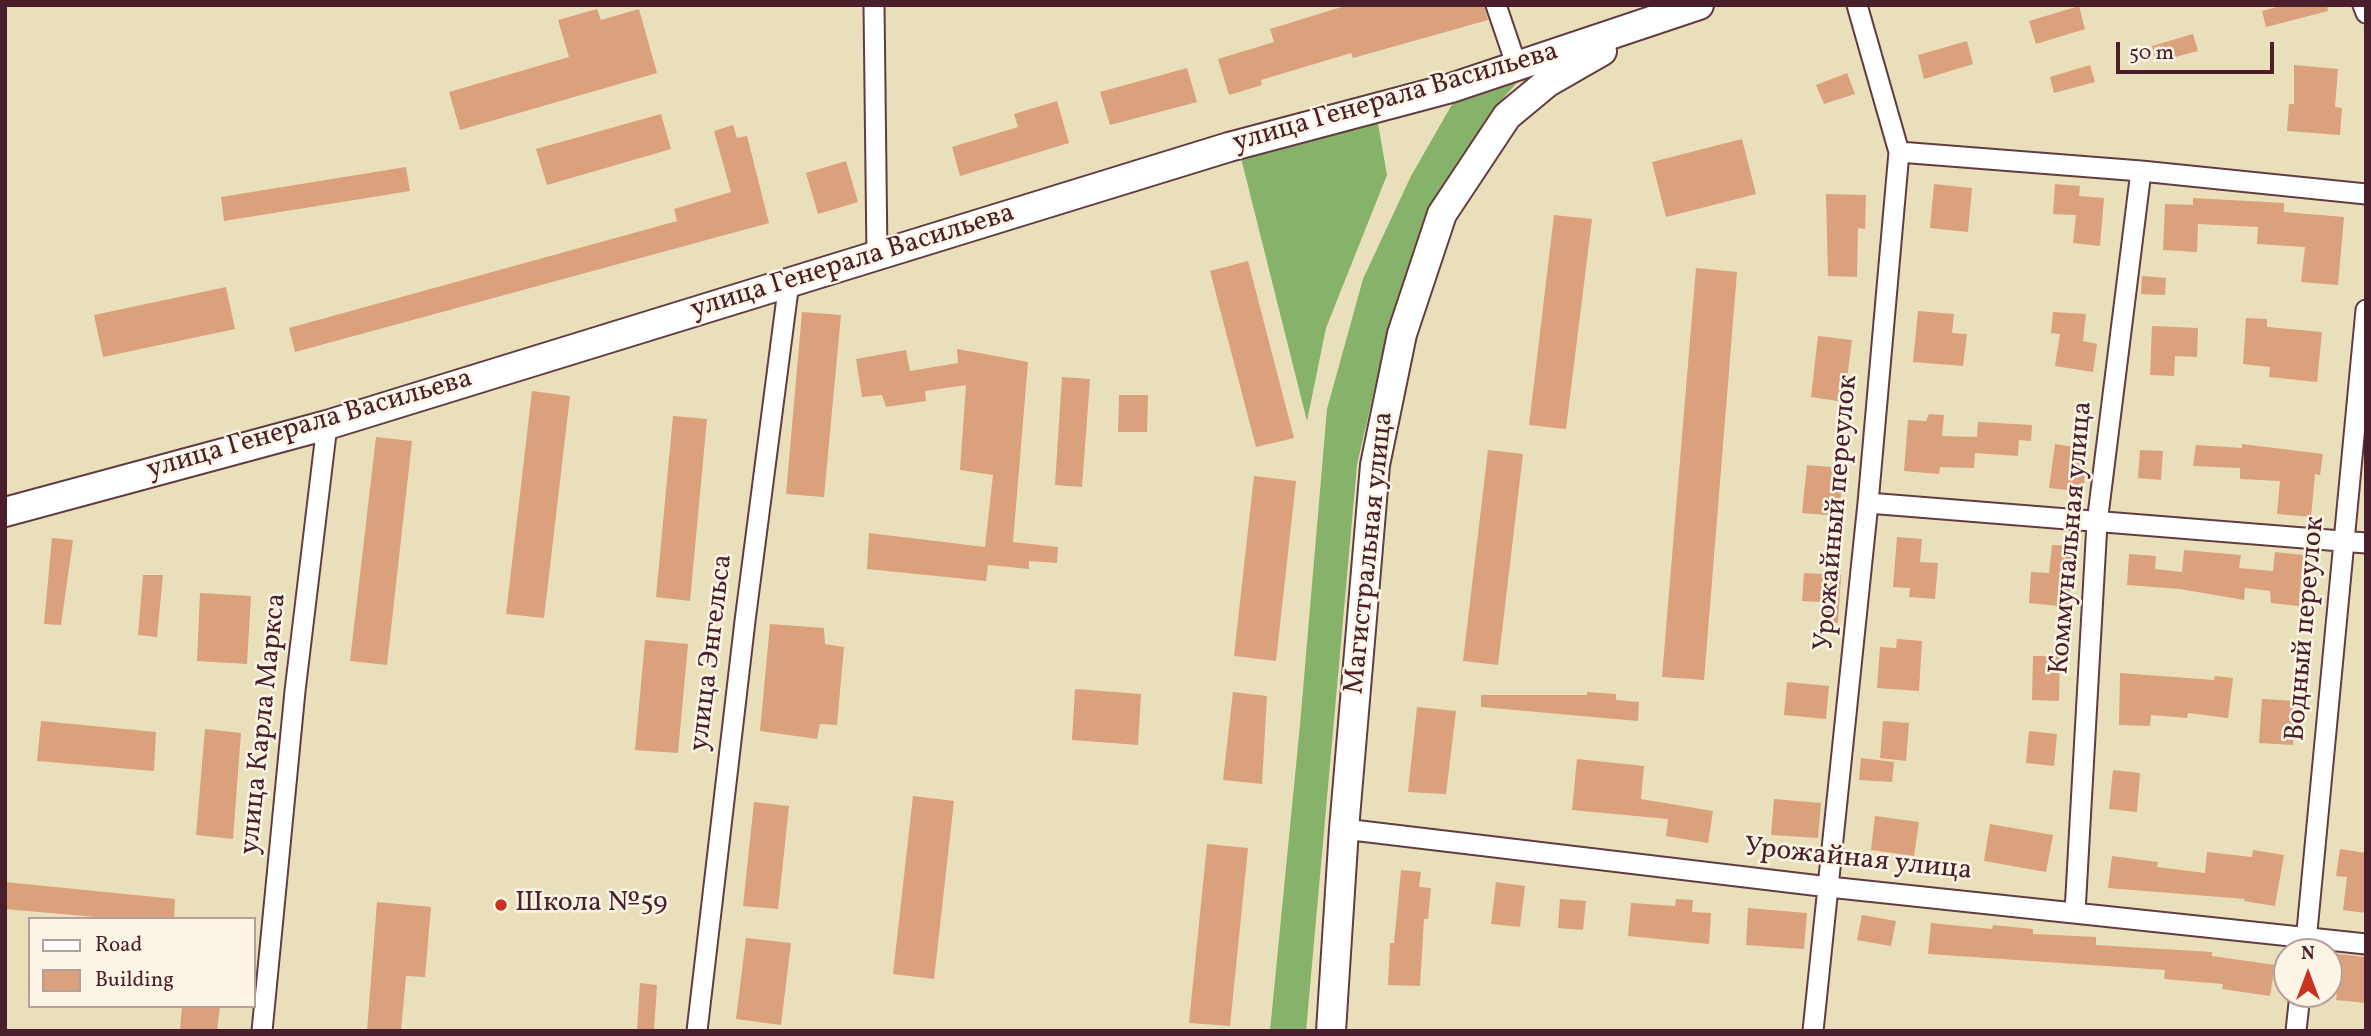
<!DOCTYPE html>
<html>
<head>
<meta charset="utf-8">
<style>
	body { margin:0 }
	#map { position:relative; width:2371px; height:1036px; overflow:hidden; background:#eadfbb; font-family:Vollkorn,serif }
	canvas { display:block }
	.frame { position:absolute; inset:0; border:7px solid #4a1f2b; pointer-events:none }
	.legend { position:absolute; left:28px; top:917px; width:228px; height:91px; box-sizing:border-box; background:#fcf5e5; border:2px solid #b59f9b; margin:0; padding:9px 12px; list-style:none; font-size:21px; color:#4a1f2b }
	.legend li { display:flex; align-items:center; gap:14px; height:35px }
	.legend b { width:35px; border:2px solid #b59f9b }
	.north { position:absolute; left:2273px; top:938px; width:70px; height:70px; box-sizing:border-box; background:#fcf5e5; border:2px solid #b59f9b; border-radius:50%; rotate:0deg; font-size:19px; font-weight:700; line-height:28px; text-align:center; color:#4a1f2b }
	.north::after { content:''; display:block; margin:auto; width:24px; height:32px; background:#c8321e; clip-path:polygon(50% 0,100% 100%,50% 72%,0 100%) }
	.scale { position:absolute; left:2116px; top:42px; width:158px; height:32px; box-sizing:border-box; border:4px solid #4a1f2b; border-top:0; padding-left:9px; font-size:21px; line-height:24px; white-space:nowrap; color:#4a1f2b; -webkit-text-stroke:5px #fcf5e5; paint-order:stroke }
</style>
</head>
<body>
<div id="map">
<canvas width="2371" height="1036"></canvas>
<div class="frame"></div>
<ul class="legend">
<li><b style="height:9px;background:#fff"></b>Road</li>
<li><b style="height:19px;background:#dba17d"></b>Building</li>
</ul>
<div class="north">N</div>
<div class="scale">50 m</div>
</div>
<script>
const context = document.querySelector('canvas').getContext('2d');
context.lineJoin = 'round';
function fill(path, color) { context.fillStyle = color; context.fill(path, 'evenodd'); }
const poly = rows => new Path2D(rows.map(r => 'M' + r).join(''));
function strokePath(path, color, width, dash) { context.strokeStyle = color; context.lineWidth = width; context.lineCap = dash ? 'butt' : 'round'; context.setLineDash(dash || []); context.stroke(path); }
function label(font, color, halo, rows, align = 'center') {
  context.font = font + ' Vollkorn,serif'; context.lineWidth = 5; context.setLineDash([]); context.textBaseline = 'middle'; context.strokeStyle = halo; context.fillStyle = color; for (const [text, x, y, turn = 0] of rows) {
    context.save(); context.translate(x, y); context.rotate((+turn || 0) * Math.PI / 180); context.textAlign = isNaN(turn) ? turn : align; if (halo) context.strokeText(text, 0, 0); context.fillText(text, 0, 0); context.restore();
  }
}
const forest = poly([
	[1522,77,1499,103,1449,175,1391,317,1357,465,1306,1031,1270,1031,1300,725,1327,409,1363,279,1411,176,1454,101],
	[1377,118,1387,175,1326,328,1307,421,1241,158]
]);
const building = poly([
	[1348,5,1484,5,1488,20,1353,58,1351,53,1261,80,1262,85,1229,95,1218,59,1274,42,1270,29],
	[2284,5,2327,5,2328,11,2266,27,2262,11],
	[2079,6,2085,29,2036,44,2029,21],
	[597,9,601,20,639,9,657,73,460,130,449,92,569,57,558,20],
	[2193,34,2198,51,2156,62,2152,46],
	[1967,41,1973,64,1924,79,1918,55],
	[2090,65,2095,82,2054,93,2050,77],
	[2294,65,2338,69,2335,107,2342,108,2340,135,2287,131,2289,104,2294,104],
	[1187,68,1197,102,1110,125,1100,92],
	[1847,73,1855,94,1824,104,1816,85],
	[1057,101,1069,143,960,176,952,147,1018,127,1014,114],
	[661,114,671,149,547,185,536,149],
	[733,125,737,138,747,136,769,223,295,352,289,328,677,221,674,209,731,192,714,131],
	[1742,139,1756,194,1666,217,1652,162],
	[846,161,858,202,818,214,806,173],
	[406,167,410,191,224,221,221,197],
	[1934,184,1972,188,1968,232,1930,228],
	[2055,184,2080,186,2079,196,2104,198,2100,246,2073,243,2076,215,2053,214],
	[1826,194,1866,195,1865,229,1858,228,1857,277,1828,276],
	[2193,198,2284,203,2284,212,2344,217,2338,285,2301,282,2305,247,2257,244,2258,227,2198,224,2197,252,2163,250,2165,204,2193,205],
	[1554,215,1592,219,1566,429,1529,425],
	[1248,261,1294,438,1256,447,1210,271],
	[1696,268,1737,272,1704,680,1662,677],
	[2142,276,2166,278,2165,295,2141,294],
	[226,287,235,329,103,357,94,315],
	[1918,311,1954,314,1952,333,1967,334,1963,366,1913,362],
	[802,312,841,315,824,497,786,494],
	[2053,312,2086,314,2083,341,2097,344,2093,372,2055,366,2060,334,2051,333],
	[2246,318,2267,319,2267,327,2322,332,2317,382,2269,377,2270,367,2243,364],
	[2152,326,2198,328,2197,357,2175,356,2174,376,2150,375],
	[1818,336,1852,340,1844,402,1811,397],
	[957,349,1028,362,1013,542,1058,547,1057,563,1029,561,1029,569,988,565,986,581,867,569,869,533,985,547,993,475,960,470,966,385,925,391,926,401,886,407,882,395,862,397,856,359,906,350,910,371,958,363],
	[1062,377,1090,379,1082,487,1055,485],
	[532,391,570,396,544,618,506,614],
	[1119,395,1148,395,1147,432,1118,432],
	[1929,414,1944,415,1942,436,1977,437,1978,422,2032,425,2031,441,2019,440,2018,456,1975,453,1974,468,1940,467,1939,474,1904,471,1908,420,1926,421],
	[673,416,707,419,690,601,656,597],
	[376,437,412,441,387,665,350,661],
	[2055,444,2088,449,2083,492,2049,488],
	[2242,444,2323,454,2320,475,2315,474,2311,517,2277,514,2280,481,2240,479,2240,468,2193,466,2196,445,2242,448],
	[1488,450,1523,454,1498,665,1463,661],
	[2140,450,2163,451,2161,480,2138,478],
	[1807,465,1843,468,1839,516,1802,513],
	[1254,476,1296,481,1276,661,1234,656],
	[1897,537,1922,539,1920,562,1938,563,1935,599,1909,597,1910,588,1893,587],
	[52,538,73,540,61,625,44,624],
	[2052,545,2074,546,2068,607,2029,603,2031,572,2049,573],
	[2184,550,2241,555,2239,568,2273,571,2275,552,2303,555,2299,606,2271,603,2270,591,2245,588,2244,600,2180,589,2127,585,2129,554,2156,556,2155,569,2182,572],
	[1804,573,1841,575,1838,623,1821,622,1823,602,1802,601],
	[143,575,163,575,157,637,138,635],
	[200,593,251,596,247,664,197,661],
	[770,624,824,628,825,644,844,647,837,725,820,724,817,739,760,731],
	[1897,639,1922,641,1919,691,1877,688,1880,647,1896,648],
	[645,640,688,644,678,753,635,750],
	[2033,656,2060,656,2059,701,2032,700],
	[2120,673,2214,680,2215,676,2233,678,2228,718,2188,713,2187,718,2151,715,2150,726,2119,725],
	[1787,682,1829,686,1826,719,1784,715],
	[1075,689,1141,694,1138,745,1072,740],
	[1233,692,1267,696,1262,784,1223,780],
	[1587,692,1616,694,1616,700,1639,702,1638,721,1481,707,1481,695,1587,695],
	[2262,699,2296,701,2293,745,2259,743],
	[1417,707,1456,711,1446,794,1408,792],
	[41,721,156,732,154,771,37,761],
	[1883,721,1909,723,1906,761,1880,758],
	[205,729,241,733,233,839,196,835],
	[2029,731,2057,734,2054,766,2026,763],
	[1861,758,1894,762,1892,782,1859,780],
	[1577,759,1644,766,1641,799,1713,811,1708,843,1666,836,1668,819,1572,810],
	[2113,770,2140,773,2137,812,2109,809],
	[913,796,954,801,934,979,893,974],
	[1774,799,1821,803,1818,838,1771,835],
	[754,802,789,806,778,909,743,906],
	[1875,816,1919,822,1914,856,1871,850],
	[1990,824,2053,835,2046,872,1984,861],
	[1207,844,1248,848,1230,1026,1189,1023],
	[2340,849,2366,853,2366,913,2343,910,2347,877,2336,876],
	[2253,850,2284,855,2275,906,2244,901,2245,899,2108,888,2112,856,2158,862,2157,867,2205,873,2207,852,2252,857],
	[1401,870,1421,872,1419,887,1431,888,1428,919,1424,919,1420,986,1388,985,1390,943,1394,943],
	[5,882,175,899,174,919,119,919,5,909],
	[1496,882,1525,886,1520,927,1491,924],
	[1560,899,1586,901,1583,930,1558,928],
	[1676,899,1693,900,1692,912,1711,913,1709,944,1628,936,1631,903,1675,906],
	[377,902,431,907,425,977,406,976,401,1031,367,1031],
	[1748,908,1807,913,1804,949,1746,945],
	[1862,915,1896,921,1891,946,1857,940],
	[1931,923,1992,929,1993,925,2033,929,2033,934,2096,937,2096,945,2212,952,2212,956,2275,965,2270,996,2222,989,2223,984,2164,979,2165,970,1928,954],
	[746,938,791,943,781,1025,736,1019],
	[2329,953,2366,957,2366,1003,2336,1000,2338,980,2329,979],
	[640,983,657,985,654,1031,637,1031],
	[182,1006,220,1006,217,1031,180,1031]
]);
const minor = poly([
	[874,5,877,257],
	[1496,5,1517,67],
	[2363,5,2366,13],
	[1899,152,2141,171,2366,194],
	[1868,503,2366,543],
	[1344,829,1829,887,2366,944],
	[2075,912,2097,523,2141,171],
	[2305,952,2366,310],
	[262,1031,295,691,327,425],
	[697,1031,745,621,789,282],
	[1813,1031,1868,503,1899,152,1857,5],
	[2296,1031,2300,994]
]);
const secondary = poly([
	[5,512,327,425,1229,147,1451,88,1699,5],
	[1331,1031,1344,829,1375,465,1402,334,1442,214,1507,116,1548,82,1602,51]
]);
const markers = [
	[501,905,7,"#c8321e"]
];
const streetNames = [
	["улица Генерала Васильева",1396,99,-16],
	["улица Генерала Васильева",853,263,-17],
	["улица Генерала Васильева",310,426,-16],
	["Урожайный переулок",1838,513,-85],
	["Коммунальная улица",2073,538,-85],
	["Магистральная улица",1371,553,-84],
	["Водный переулок",2307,629,-85],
	["улица Энгельса",713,653,-83],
	["улица Карла Маркса",265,724,-84],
	["Урожайная улица",1858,861,6]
];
const poiNames = [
	["Школа №59",515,905]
];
fill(forest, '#86b269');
fill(building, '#dba17d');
strokePath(minor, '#623c41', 23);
strokePath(secondary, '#623c41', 32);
strokePath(minor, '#fff', 19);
strokePath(secondary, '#fff', 28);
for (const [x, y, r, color] of markers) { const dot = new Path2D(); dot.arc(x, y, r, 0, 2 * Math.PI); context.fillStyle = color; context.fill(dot); strokePath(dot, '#fcf5e5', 2.5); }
label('28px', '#4a1f2b', '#fcf5e5', streetNames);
label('28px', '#4a1f2b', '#fcf5e5', poiNames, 'left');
</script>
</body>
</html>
